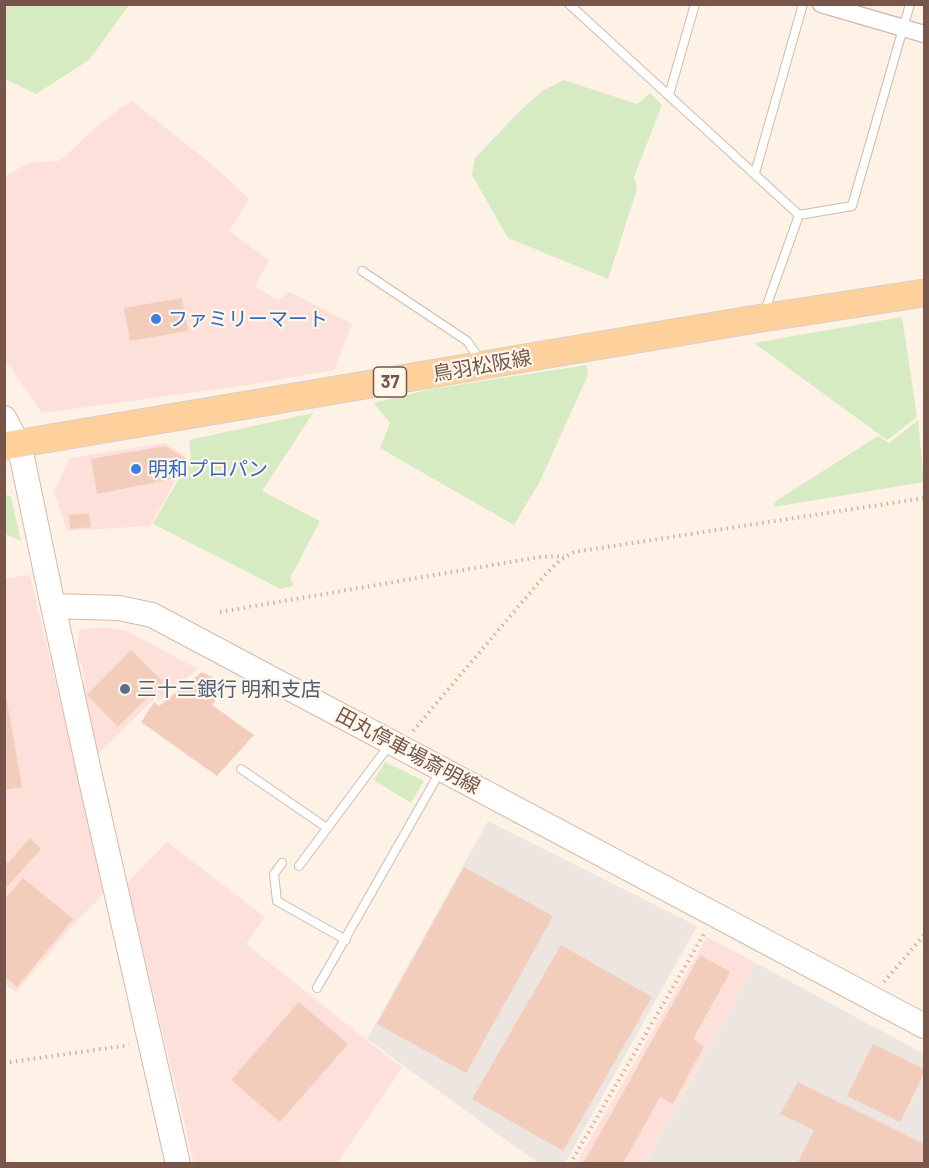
<!DOCTYPE html>
<html>
<head>
<meta charset="utf-8">
<style>
	body { margin:0 }
	#map { position:relative; width:929px; height:1168px; overflow:hidden; background:#fdf2e5; font-family:Barlow,sans-serif }
	canvas { display:block }
	.frame { position:absolute; inset:0; border:6px solid #775549; pointer-events:none }
</style>
</head>
<body>
<div id="map">
<canvas width="929" height="1168"></canvas>
<div class="frame"></div>
</div>
<script>
const context = document.querySelector('canvas').getContext('2d');
context.lineJoin = 'round';
function fill(path, color) { context.fillStyle = color; context.fill(path, 'evenodd'); }
const poly = rows => new Path2D(rows.map(r => 'M' + r).join(''));
function strokePath(path, color, width, dash) { context.strokeStyle = color; context.lineWidth = width; context.lineCap = dash ? 'butt' : 'round'; context.setLineDash(dash || []); context.stroke(path); }
function label(font, color, halo, rows, align = 'center') {
  context.font = font + ' Barlow,"Noto Sans JP",sans-serif'; context.lineWidth = 4.5; context.setLineDash([]); context.textBaseline = 'middle'; context.strokeStyle = halo; context.fillStyle = color; for (const [text, x, y, turn = 0] of rows) {
    context.save(); context.translate(x, y); context.rotate((+turn || 0) * Math.PI / 180); context.textAlign = isNaN(turn) ? turn : align; if (halo) context.strokeText(text, 0, 0); context.fillText(text, 0, 0); context.restore();
  }
}
const commercial = poly([
	[132,101,216,168,249,199,229,231,269,260,255,286,277,300,290,292,352,324,334,370,248,385,42,413,5,360,4,177,25,165,35,162,60,161,98,125],
	[166,443,188,459,150,526,67,531,54,491,70,458],
	[30,575,105,892,76,922,16,992,4,983,4,579],
	[104,627,127,631,198,669,159,701,155,698,97,755,81,685,85,681,82,664,77,659,79,630],
	[167,842,265,917,246,944,402,1068,337,1163,194,1163,127,883],
	[707,937,756,963,645,1163,576,1164]
]);
const industrial = poly([
	[488,821,697,926,565,1163,538,1163,367,1039],
	[756,963,924,1054,924,1163,645,1164]
]);
const green = poly([
	[4,5,5,4,129,5,89,60,36,94,5,79],
	[564,80,637,104,650,93,662,105,634,177,637,189,608,279,508,238,472,175,475,158,518,113,542,91],
	[902,317,917,417,887,440,754,343],
	[587,365,588,375,539,483,514,525,380,448,390,423,374,403,431,389],
	[313,413,262,491,320,521,290,578,294,585,281,589,153,524,191,457,189,440],
	[918,420,924,482,773,507,776,501,878,436,889,443],
	[4,494,11,497,21,541,5,534],
	[385,762,424,781,411,803,374,780]
]);
const building = poly([
	[182,298,188,331,130,341,124,308],
	[165,446,185,458,172,479,97,494,91,459],
	[89,513,91,527,70,529,69,515],
	[131,650,163,682,118,727,87,695],
	[202,672,228,685,212,705,254,735,217,776,141,722,154,702,159,706],
	[4,684,22,787,4,790],
	[30,838,41,849,4,890,4,861,8,863],
	[464,867,553,916,466,1073,377,1024],
	[23,878,73,919,17,987,4,976,4,900],
	[561,945,652,997,563,1151,472,1099],
	[700,955,730,972,693,1039,704,1046,673,1104,660,1097,623,1164,583,1164],
	[299,1002,348,1044,280,1122,231,1080],
	[873,1044,924,1069,924,1073,900,1122,847,1096],
	[798,1082,924,1144,924,1164,797,1164,814,1130,780,1114]
]);
const path = poly([
	[220,612,539,557,564,556],
	[413,731,545,575,559,561,574,552,924,498],
	[884,982,924,935],
	[4,1063,129,1045],
	[570,1164,704,934]
]);
const lane = poly([
	[569,4,799,215,764,313],
	[669,95,695,4],
	[755,173,803,4],
	[799,215,852,206,910,4],
	[362,271,467,341,481,361],
	[241,769,327,828],
	[282,863,274,874,277,901,346,940],
	[299,866,390,744],
	[317,988,440,772]
]);
const street = poly([
	[821,4,924,34]
]);
const secondary = poly([
	[4,418,18,444,23,462,53,606,119,608,152,615,924,1026],
	[53,606,90,776,178,1164]
]);
const primary = poly([
	[4,446,762,318,924,293]
]);
const markers = [
	[156,319,6,"#3f7fe0"],
	[136,469,6,"#3f7fe0"],
	[125,689,6,"#5c6f8a"]
];
const shields = [
	[390,382,33]
];
const shieldNames = [
	["37",390,382]
];
const shopNames = [
	["ファミリーマート",168,319],
	["明和プロパン",148,469]
];
const streetNames = [
	["鳥羽松阪線",482,366,-10],
	["田丸停車場斎明線",408,751,28]
];
const serviceNames = [
	["三十三銀行 明和支店",137,689]
];
fill(commercial, '#fde0d9');
fill(industrial, '#ede5df');
fill(green, '#d7ebc3');
fill(building, '#f3cdbc');
strokePath(lane, '#d1baad', 10);
strokePath(street, '#d1baad', 19);
strokePath(secondary, '#d4baab', 26);
strokePath(primary, '#d9cfcc', 29);
strokePath(path, '#d8b09f', 4, [1.5, 4.5]);
strokePath(lane, '#fff', 8);
strokePath(street, '#fff', 16);
strokePath(secondary, '#fff', 24);
strokePath(primary, '#fdd09c', 27);
for (const [x, y, r, color] of markers) { const dot = new Path2D(); dot.arc(x, y, r, 0, 2 * Math.PI); context.fillStyle = color; context.fill(dot); strokePath(dot, '#fff6ec', 2); }
for (const [x, y, w] of shields) { const box = new Path2D(); box.roundRect(x - w / 2, y - 15, w, 30, 4.5); context.fillStyle = '#fff6ec'; context.fill(box); strokePath(box, '#775549', 1.5); }
label('bold 18px', '#775549', null, shieldNames);
label('20px', '#366cbe', '#fff6ec', shopNames, 'left');
label('20px', '#775549', '#fff6ec', streetNames);
label('20px', '#4e5e75', '#fff6ec', serviceNames, 'left');
</script>
</body>
</html>
